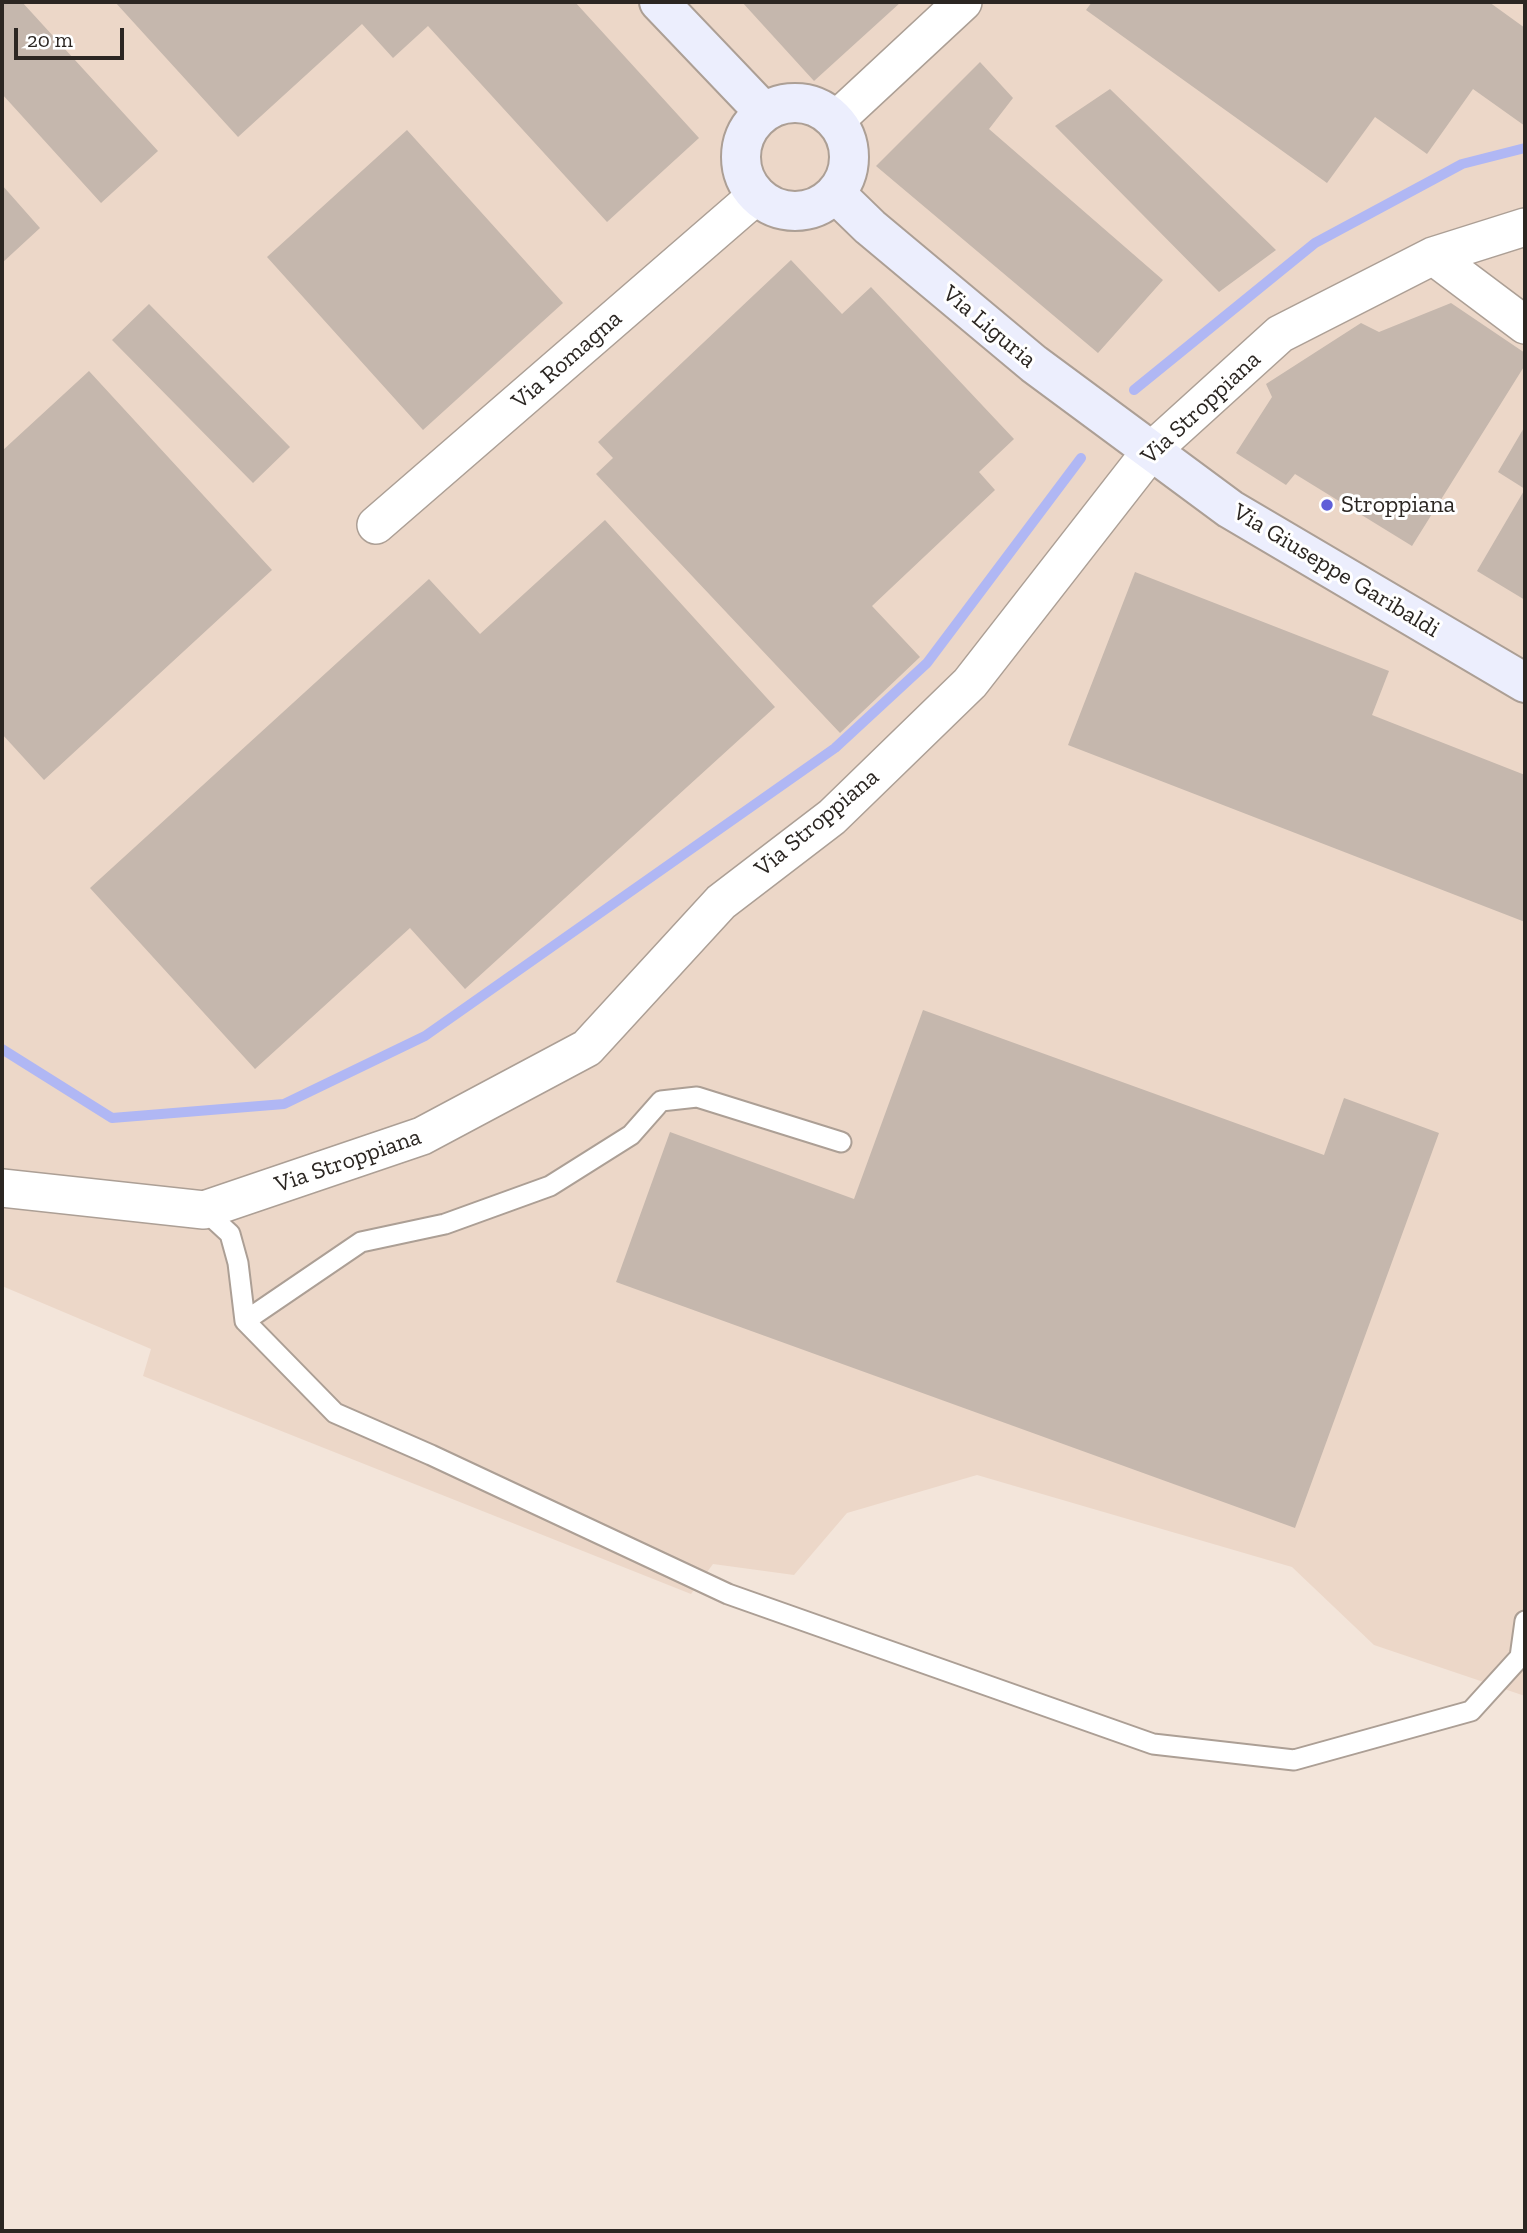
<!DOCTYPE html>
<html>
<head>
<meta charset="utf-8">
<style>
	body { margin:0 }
	#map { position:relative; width:1527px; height:2233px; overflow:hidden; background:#f3e5da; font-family:"Zilla Slab",serif }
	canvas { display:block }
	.frame { position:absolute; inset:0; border:4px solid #2b2622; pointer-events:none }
	.scale { position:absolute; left:14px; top:28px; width:110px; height:32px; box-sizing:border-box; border:4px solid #2b2622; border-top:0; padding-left:9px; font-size:21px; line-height:24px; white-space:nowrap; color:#2b2622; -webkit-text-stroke:5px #fff; paint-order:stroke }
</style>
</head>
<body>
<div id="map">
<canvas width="1527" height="2233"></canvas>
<div class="frame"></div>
<div class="scale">20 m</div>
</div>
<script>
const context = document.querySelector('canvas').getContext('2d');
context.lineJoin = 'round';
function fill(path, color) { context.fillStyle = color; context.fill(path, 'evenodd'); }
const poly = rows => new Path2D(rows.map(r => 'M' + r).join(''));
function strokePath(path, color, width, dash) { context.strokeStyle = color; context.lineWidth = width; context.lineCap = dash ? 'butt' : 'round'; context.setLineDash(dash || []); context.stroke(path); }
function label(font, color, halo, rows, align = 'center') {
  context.font = font + ' "Zilla Slab",serif'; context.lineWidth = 6; context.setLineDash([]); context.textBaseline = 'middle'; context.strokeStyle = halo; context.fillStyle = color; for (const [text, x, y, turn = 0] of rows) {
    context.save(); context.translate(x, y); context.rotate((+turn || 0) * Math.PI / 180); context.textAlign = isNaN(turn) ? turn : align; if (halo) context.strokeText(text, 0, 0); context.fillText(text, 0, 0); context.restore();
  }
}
const built = poly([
	[2,2,1525,2,1525,1696,1374,1645,1292,1567,977,1475,847,1513,794,1575,713,1564,691,1594,143,1376,151,1349,2,1286]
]);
const stream = poly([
	[1134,390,1315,243,1462,164,1525,148],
	[2,1049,112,1118,284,1104,425,1036,835,748,927,663,1081,458]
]);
const building = poly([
	[2,2,22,2,158,151,101,203,2,94],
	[115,2,575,2,699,138,607,222,428,26,393,58,362,24,238,137],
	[742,2,901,2,814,81],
	[1092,2,1489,2,1525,28,1525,126,1473,89,1427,154,1375,117,1327,183,1086,10],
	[980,62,1013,98,989,129,1163,280,1098,353,876,166],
	[1110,89,1276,250,1219,292,1055,126],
	[407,130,563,303,423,430,267,257],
	[2,185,40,228,2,263],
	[791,260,842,314,871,287,1014,439,979,472,995,490,872,606,920,657,840,733,596,474,613,458,598,442],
	[1451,303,1525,353,1525,365,1412,546,1295,474,1286,485,1236,453,1272,397,1266,384,1361,323,1379,332],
	[149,304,290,447,253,483,112,340],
	[89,371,272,570,44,780,2,734,2,451],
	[1525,426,1525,489,1498,472],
	[1525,489,1525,600,1477,571],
	[605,520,775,707,465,989,410,928,255,1069,90,888,429,579,480,634],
	[1135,572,1389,671,1372,715,1525,775,1525,922,1068,745],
	[923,1010,1324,1155,1344,1098,1439,1133,1295,1528,616,1282,670,1132,854,1199]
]);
const lane = poly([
	[204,1210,230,1234,238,1263,245,1321,335,1413,431,1455,728,1594,1153,1744,1294,1760,1471,1711,1520,1657,1525,1621],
	[245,1321,361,1242,445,1224,550,1186,631,1135,661,1101,697,1097,841,1142]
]);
const street = poly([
	[836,120,963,2],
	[1433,256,1525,325],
	[376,525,757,195],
	[2,1188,204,1210,422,1136,587,1048,721,902,832,817,970,683,1151,451,1280,334,1433,256,1525,227]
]);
const secondary = poly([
	[659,2,764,112],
	'741 157a54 54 0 1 1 108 0a54 54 0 1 1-108 0Z',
	[835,193,870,227,1034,364,1230,509,1525,683]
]);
const markers = [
	[1327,505,7,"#605fd8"]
];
const streetNames = [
	["Via Liguria",989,327,40],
	["Via Romagna",567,360,-41],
	["Via Stroppiana",1201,408,-43],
	["Via Giuseppe Garibaldi",1336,571,31],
	["Via Stroppiana",817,823,-40],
	["Via Stroppiana",348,1161,-19]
];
const poiNames = [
	["Stroppiana",1341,505]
];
fill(built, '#ecd7c8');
strokePath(stream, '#b0b7f4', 10);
fill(building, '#c5b7ad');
strokePath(lane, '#ac9f95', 23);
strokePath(street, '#ac9f95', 40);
strokePath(secondary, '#ac9f95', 42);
strokePath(lane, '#fff', 19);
strokePath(street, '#fff', 37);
strokePath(secondary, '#eceefd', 38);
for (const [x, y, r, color] of markers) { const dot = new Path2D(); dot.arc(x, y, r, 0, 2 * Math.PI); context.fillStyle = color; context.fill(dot); strokePath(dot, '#fff', 2.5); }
label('24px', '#2b2622', '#fff', streetNames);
label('24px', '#2b2622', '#fff', poiNames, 'left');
</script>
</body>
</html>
